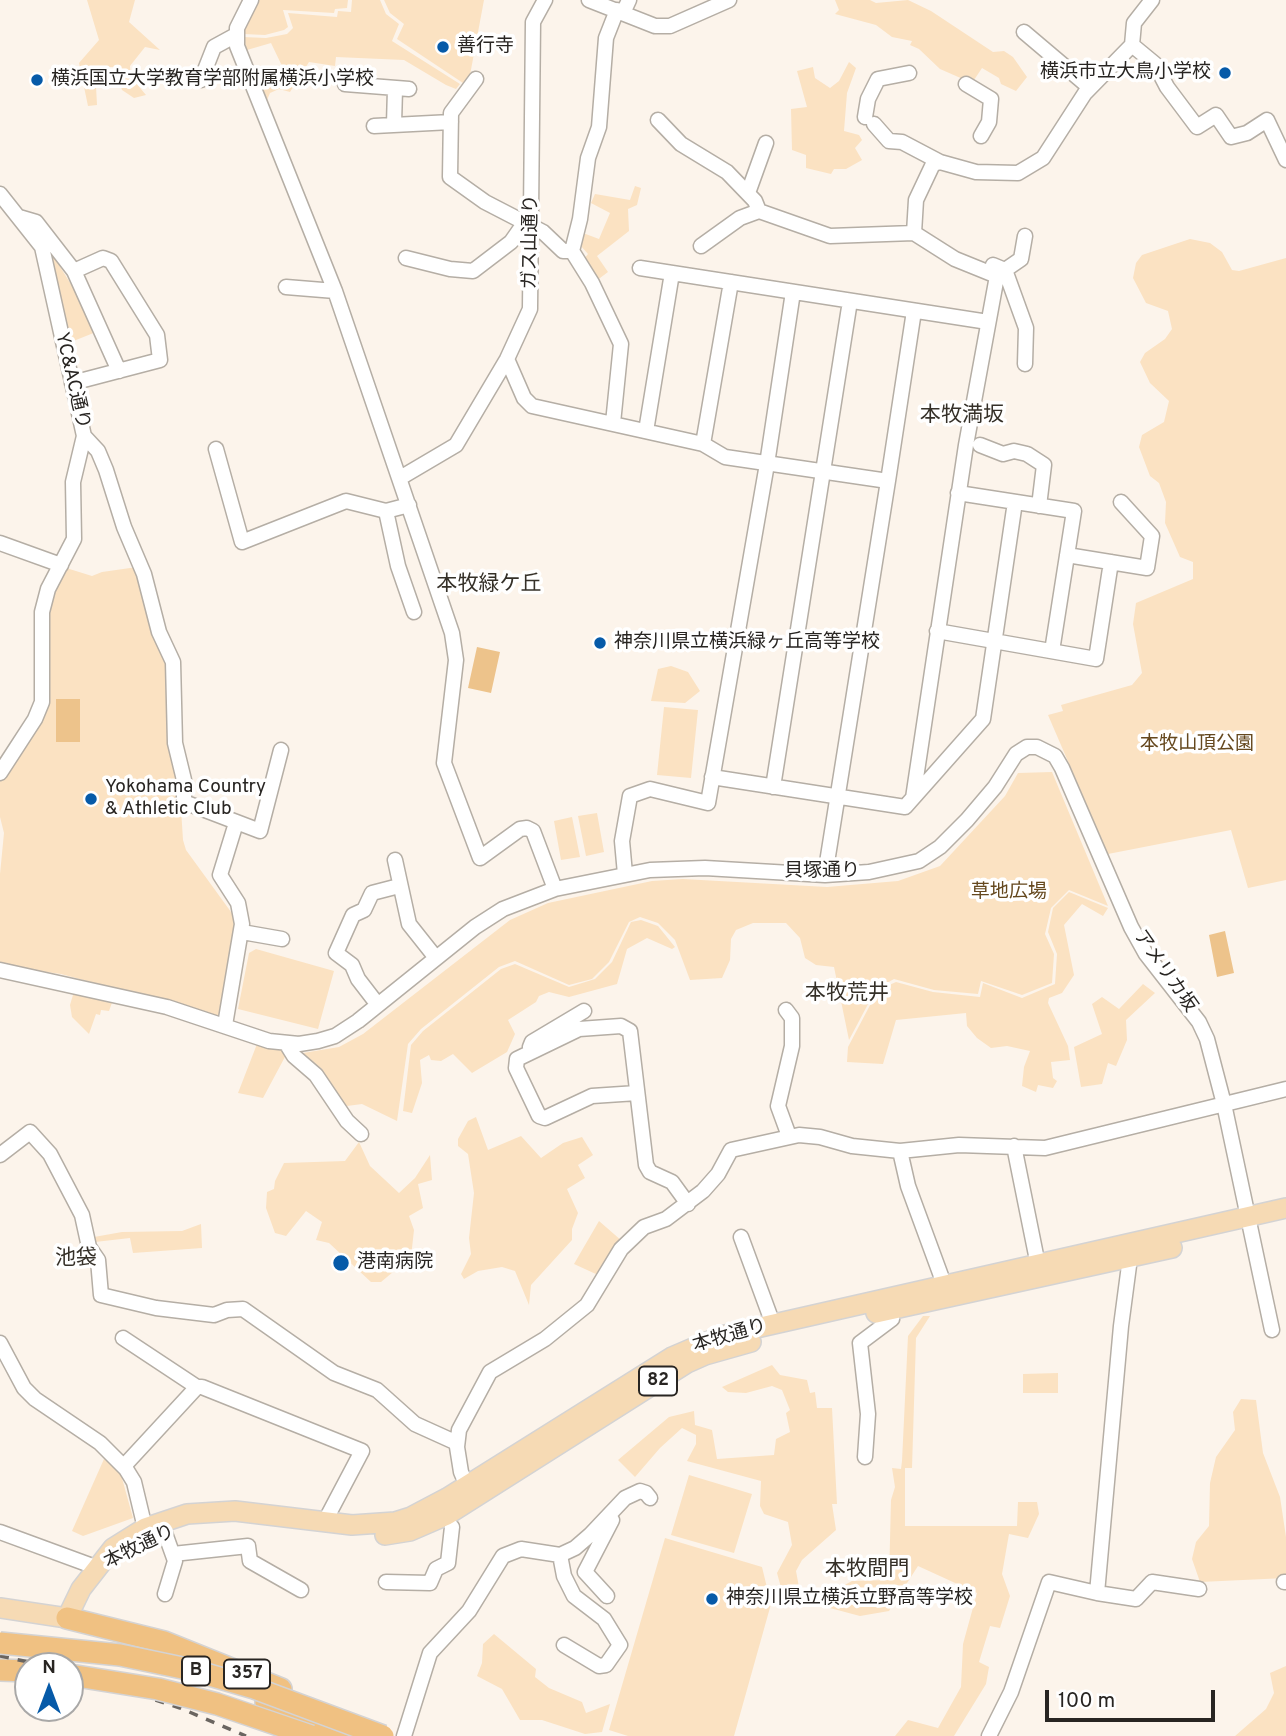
<!DOCTYPE html>
<html>
<head>
<meta charset="utf-8">
<style>
	body { margin:0 }
	#map { position:relative; width:1286px; height:1736px; overflow:hidden; background:#fcf4eb; font-family:Overpass,sans-serif }
	canvas { display:block }
	.north { position:absolute; left:14px; top:1652px; width:70px; height:70px; box-sizing:border-box; background:#fff; border:2px solid #a9a8a7; border-radius:50%; rotate:0deg; font-size:19px; font-weight:700; line-height:28px; text-align:center; color:#282522 }
	.north::after { content:''; display:block; margin:auto; width:24px; height:32px; background:#065aa8; clip-path:polygon(50% 0,100% 100%,50% 72%,0 100%) }
	.scale { position:absolute; left:1045px; top:1690px; width:170px; height:32px; box-sizing:border-box; border:4px solid #282522; border-top:0; padding-left:9px; font-size:21px; line-height:24px; white-space:nowrap; color:#282522; -webkit-text-stroke:5px #fff; paint-order:stroke }
</style>
</head>
<body>
<div id="map">
<canvas width="1286" height="1736"></canvas>
<div class="north">N</div>
<div class="scale">100 m</div>
</div>
<script>
const context = document.querySelector('canvas').getContext('2d');
context.lineJoin = 'round';
function fill(path, color) { context.fillStyle = color; context.fill(path, 'evenodd'); }
const poly = rows => new Path2D(rows.map(r => 'M' + r).join(''));
function strokePath(path, color, width, dash) { context.strokeStyle = color; context.lineWidth = width; context.lineCap = dash ? 'butt' : 'round'; context.setLineDash(dash || []); context.stroke(path); }
function label(font, color, halo, rows, align = 'center') {
  context.font = font + ' Overpass,"Noto Sans JP",sans-serif'; context.lineWidth = 7; context.setLineDash([]); context.textBaseline = 'middle'; context.strokeStyle = halo; context.fillStyle = color; for (const [text, x, y, turn = 0] of rows) {
    context.save(); context.translate(x, y); context.rotate((+turn || 0) * Math.PI / 180); context.textAlign = isNaN(turn) ? turn : align; if (halo) context.strokeText(text, 0, 0); context.fillText(text, 0, 0); context.restore();
  }
}
const green = poly([
	[87,0,135,0,129,22,160,50,145,47,130,66,131,77,146,95,134,98,122,90,115,67,95,67,97,105,88,106,79,63,99,40],
	[254,0,348,0,347,8,335,9,334,13,283,10,288,27,284,30,265,35,243,34],
	[352,0,380,0,386,14,399,24,392,41,460,84,456,89,446,85,404,60,336,57,335,66,309,62,290,92,279,89,270,93,265,105,259,91,275,86,283,68,271,43,247,50,243,37,266,38,287,34,293,28,288,13,337,17,338,11,351,12],
	[384,0,484,0,470,75,463,83,397,39,404,24,390,13],
	[835,0,870,0,876,3,908,0,931,11,993,52,1004,51,1013,57,1027,77,1016,91,1001,84,999,78,982,68,972,83,940,69,919,49,910,45,912,41,892,37,876,25,835,14,839,10],
	[849,62,856,68,847,93,844,131,859,135,862,140,855,148,862,160,846,169,834,169,831,174,806,168,806,155,792,150,791,109,807,107,797,71,813,67,815,78,830,88,839,81],
	[635,186,641,188,637,205,628,209,629,231,597,256,608,272,596,281,583,260,588,254,580,245,583,233,599,239,610,213,591,203,595,194,630,200],
	[42,238,79,297,96,332,66,344],
	[1190,239,1210,243,1222,252,1232,270,1239,271,1286,258,1286,880,1248,888,1231,830,1108,854,1048,715,1063,711,1061,705,1132,685,1142,673,1133,624,1136,603,1193,579,1193,562,1180,557,1165,523,1166,502,1159,483,1150,476,1139,447,1142,435,1164,422,1169,401,1150,383,1140,362,1145,353,1165,339,1172,329,1168,311,1146,303,1133,278,1136,263,1142,255],
	[63,567,92,576,102,572,137,567,172,668,183,840,186,850,239,923,224,1010,219,1017,61,974,3,966,0,962,0,874,4,833,0,817,0,781,45,712,49,695,46,680,47,608],
	[671,666,688,672,700,691,685,703,651,701,658,669],
	[664,707,698,710,691,778,657,775],
	[1052,772,1108,906,1069,890,1051,908,1045,934,1054,954,1052,983,1022,995,981,981,978,994,934,990,894,979,876,989,849,1040,834,967,816,965,805,958,800,938,786,923,753,923,736,930,731,939,730,960,722,978,690,980,675,940,658,923,640,917,629,922,609,962,592,979,569,985,515,961,499,967,421,1029,408,1044,397,1121,362,1104,347,1106,340,1100,322,1069,303,1053,339,1047,363,1034,510,920,548,903,652,881,683,879,827,887,898,881,940,866,1005,796,1018,773],
	[597,813,604,852,586,856,578,816],
	[572,817,580,857,561,860,554,821],
	[1069,892,1108,908,1103,916,1082,904,1064,925,1074,975,1062,993,1049,998,1048,1003,1068,1046,1070,1060,1051,1062,1053,1078,1057,1081,1053,1088,1038,1085,1036,1092,1022,1086,1024,1067,1030,1051,1007,1046,991,1048,977,1038,967,1026,966,1013,896,1020,883,1064,847,1062,848,1047,878,990,896,982,933,992,980,997,983,983,1022,998,1055,984,1057,954,1048,932,1053,908],
	[641,920,658,926,675,947,672,949,647,938,627,949,617,984,569,997,549,992,539,996,536,1002,508,1020,515,1034,507,1052,472,1073,453,1054,441,1061,431,1060,429,1055,420,1060,422,1083,412,1113,403,1111,411,1045,423,1031,501,969,515,964,569,987,595,979,612,962,631,922],
	[256,949,334,971,318,1029,238,1009,249,953],
	[1143,984,1155,993,1126,1020,1127,1040,1116,1066,1108,1063,1102,1084,1081,1087,1074,1047,1102,1034,1092,1004,1102,997,1119,1009],
	[75,988,113,1000,109,1011,101,1010,100,1015,96,1014,89,1034,72,1017,70,1005],
	[257,1044,284,1048,286,1055,263,1098,238,1093],
	[476,1117,488,1150,521,1136,541,1158,563,1143,582,1137,593,1155,578,1165,585,1178,567,1189,578,1213,572,1229,572,1240,531,1285,529,1305,515,1271,502,1267,478,1271,464,1279,461,1274,471,1254,469,1238,474,1193,468,1154,458,1146,458,1139,468,1121],
	[359,1142,370,1166,399,1193,415,1178,430,1155,432,1180,418,1184,423,1208,409,1216,414,1230,411,1257,381,1282,371,1282,329,1243,316,1240,322,1222,306,1211,286,1236,275,1233,266,1208,267,1192,274,1189,275,1181,284,1163,345,1161],
	[599,1221,622,1241,598,1275,574,1264],
	[201,1224,202,1248,133,1253,130,1238,95,1242,94,1237,122,1232,182,1231],
	[923,1316,930,1316,916,1338,912,1468,905,1468,905,1526,1017,1526,1018,1502,1037,1502,1039,1514,1028,1538,1009,1534,1002,1574,1010,1596,1000,1628,990,1626,979,1662,989,1667,986,1684,954,1736,895,1736,908,1720,938,1728,961,1687,963,1644,977,1593,918,1566,889,1611,860,1616,811,1603,852,1581,889,1580,891,1500,895,1487,892,1468,901,1469,902,1461,908,1336],
	[772,1365,780,1375,807,1380,810,1393,815,1392,817,1408,832,1408,837,1504,832,1504,836,1530,802,1560,796,1571,801,1598,785,1602,777,1573,792,1545,788,1522,764,1514,760,1506,761,1481,687,1461,696,1444,696,1435,682,1428,660,1448,635,1477,618,1460,669,1417,694,1411,695,1425,712,1430,717,1459,774,1455,776,1439,790,1432,786,1413,790,1410,782,1390,772,1386,746,1393,728,1392,722,1387],
	[1058,1373,1058,1393,1023,1393,1023,1374],
	[1241,1399,1256,1400,1263,1453,1280,1497,1286,1537,1286,1578,1200,1582,1192,1559,1196,1542,1209,1526,1210,1483,1216,1457,1235,1430,1233,1412],
	[104,1459,120,1471,133,1518,83,1536,72,1531],
	[689,1475,752,1494,734,1553,671,1535],
	[665,1538,762,1567,771,1604,734,1736,628,1736,609,1730],
	[494,1634,536,1669,535,1677,549,1688,582,1702,586,1713,610,1704,602,1732,585,1734,542,1720,520,1720,502,1689,477,1676,482,1663,483,1644],
	[1286,1666,1286,1736,1235,1736,1266,1709,1274,1693,1270,1673]
]);
const water = poly([
	[477,647,500,652,491,693,468,688],
	[56,699,80,699,80,742,56,742],
	[1225,931,1234,973,1217,977,1209,935]
]);
const minor = poly([
	[251,0,237,28,237,46,335,291,452,633,456,660,444,763,480,858,520,829,527,828,533,831,555,889],
	[589,0,655,26,670,26,729,0],
	[623,13,629,0],
	[1024,32,1089,87],
	[1132,45,1155,64,1167,87,1197,127,1216,115,1231,137,1247,133,1267,120,1286,160],
	[476,79,451,113,450,177,485,202,543,232,563,251,572,251,580,219,588,158,599,127,606,38,617,10],
	[201,80,214,47,236,35],
	[345,84,409,89],
	[966,84,991,99,989,122,981,136],
	[865,117,868,99,878,79,909,73],
	[658,120,681,144,727,172,755,201,759,211],
	[394,124,395,89],
	[874,124,889,141,902,142,940,162],
	[374,126,451,122],
	[748,193,766,143],
	[0,194,42,247,84,436,73,482,74,539,48,589,42,612,42,702,35,719,0,773],
	[19,217,36,222,74,271,119,371],
	[914,233,916,200,933,164,940,162,976,172,1018,173,1043,158,1085,93,1132,45,1134,23,1152,0],
	[701,246,740,218,759,211,830,236,914,233,955,259,997,276,966,445,913,798],
	[572,251,592,283,621,344,613,423],
	[406,258,450,269,473,271,511,242,525,222],
	[993,265,1005,270,1026,328,1025,364],
	[640,268,988,322],
	[1005,270,1021,259,1025,236],
	[286,287,335,291],
	[507,359,524,398,532,406,703,444,725,457,888,481,825,875],
	[72,383,160,360,157,335,111,261,103,258,74,271],
	[646,431,672,273],
	[84,436,98,451,106,470,124,527,144,574,159,632,173,662,175,743,184,780,184,802,260,831,281,750],
	[703,444,731,282],
	[980,445,1003,454,1014,451,1027,454,1044,465,1039,506],
	[216,449,242,542,346,501,386,511,409,505],
	[400,478,456,445,507,359,530,309,533,22,545,0],
	[888,481,914,311],
	[958,493,1074,511,1052,651],
	[386,511,398,566,414,612],
	[0,543,61,565],
	[1067,555,1147,568,1152,536,1121,502],
	[937,631,1096,659,1111,562],
	[712,777,905,807,983,719,1015,502],
	[773,787,850,301],
	[395,860,409,924,436,958],
	[625,874,622,841,630,796,650,789,708,803,767,464,793,292],
	[242,932,282,939],
	[0,970,167,1007,269,1041,299,1044,318,1041,335,1036,358,1021,475,927,503,909,555,889,650,870,705,868,825,875,869,872,919,861,940,847,967,820,995,787,1016,754,1027,747,1037,747,1055,756,1062,768,1131,927,1146,954,1199,1022,1207,1039,1224,1104,1272,1330],
	[378,1005,358,979,352,965,336,953,353,915,364,910,372,893,399,886],
	[786,1010,792,1018,792,1046,778,1106,789,1136],
	[225,1025,242,924,238,903,220,875,236,823],
	[286,1043,294,1056,316,1075,347,1121,361,1134],
	[530,1047,532,1042,584,1011],
	[637,1093,592,1096,545,1118,539,1116,516,1068,517,1059,579,1029,621,1026,630,1031,646,1165,650,1172,672,1182,688,1204],
	[1014,1146,1038,1265],
	[900,1151,908,1186,944,1284],
	[0,1155,30,1132,50,1154,82,1215,89,1247,98,1260,101,1295,156,1308,214,1315,227,1310,243,1309,334,1373,377,1390,415,1424,457,1443],
	[741,1237,773,1324],
	[123,1338,197,1387,202,1387,362,1451,324,1523],
	[0,1343,24,1388,35,1399,100,1443,126,1469,134,1482,145,1528],
	[865,1457,868,1414,860,1343,892,1319,888,1302],
	[124,1466,197,1387],
	[470,1493,461,1472,457,1447,459,1430,490,1372,545,1339,587,1305,621,1249,644,1227,666,1219,703,1191,718,1174,731,1150,799,1135,820,1137,852,1146,900,1151,959,1145,1045,1148,1286,1089],
	[0,1532,98,1568],
	[165,1533,175,1561,165,1594],
	[173,1554,248,1546,250,1561,301,1590],
	[560,1555,564,1576,574,1596,604,1619,620,1645,606,1665,599,1666,564,1645],
	[386,1582,430,1583,436,1569,448,1563,452,1527],
	[1284,1582,1286,1582],
	[1097,1593,1136,1599,1152,1582,1199,1589],
	[607,1596,585,1572,612,1520],
	[404,1736,430,1653,469,1611,503,1556,521,1549,560,1555,575,1548,590,1535,625,1498,640,1491,646,1493,650,1498],
	[989,1736,1011,1692,1049,1582,1097,1593,1121,1326,1130,1258,1128,1249]
]);
const major = poly([
	[876,1313,1172,1248],
	[385,1535,410,1531,447,1515,687,1363,705,1355,751,1342],
	[0,1608,67,1618,81,1589,113,1548,145,1528,187,1514,235,1511,352,1525,395,1522,411,1517,447,1498,672,1357,721,1336,1286,1208]
]);
const highway = poly([
	[67,1618,164,1642,281,1689],
	[0,1670,28,1671],
	[266,1702,344,1736]
]);
const rail = poly([
	[0,1656,48,1666],
	[70,1672,180,1708,246,1736]
]);
const highwayBridge = poly([
	[0,1643,120,1655,192,1670,254,1688,383,1736],
	[70,1675,158,1689,217,1704,311,1736]
]);
const markers = [
	[443,47,7,"#065aa8"],
	[1225,73,7,"#065aa8"],
	[37,80,7,"#065aa8"],
	[600,643,7,"#065aa8"],
	[91,799,7,"#065aa8"],
	[341,1263,9,"#065aa8"],
	[712,1599,7,"#065aa8"]
];
const shields = [
	[658,1381,38],
	[196,1671,28],
	[247,1674,46]
];
const shieldNames = [
	["82",658,1381],
	["B",196,1671],
	["357",247,1674]
];
const poiNames = [
	["善行寺",457,47],
	["横浜市立大鳥小学校",1211,73,"right"],
	["横浜国立大学教育学部附属横浜小学校",51,80],
	["神奈川県立横浜緑ヶ丘高等学校",614,643],
	["Yokohama Country",105,788],
	["& Athletic Club",105,810],
	["港南病院",357,1263],
	["神奈川県立横浜立野高等学校",726,1599]
];
const streetNames = [
	["ガス山通り",532,242,-89],
	["YC&AC通り",71,381,77],
	["貝塚通り",822,872],
	["アメリカ坂",1164,972,55],
	["本牧通り",730,1337,-16],
	["本牧通り",140,1548,-26]
];
const parkNames = [
	["本牧山頂公園",1197,745],
	["草地広場",1009,893]
];
const neighbourhoodNames = [
	["本牧満坂",962,417],
	["本牧緑ケ丘",489,586],
	["本牧荒井",847,995],
	["池袋",76,1260],
	["本牧間門",867,1571]
];
fill(green, '#fbe2c2');
fill(water, '#edc38b');
strokePath(minor, '#b5aea5', 17);
strokePath(major, '#d4d3d3', 22);
strokePath(highway, '#d4d3d3', 24);
strokePath(minor, '#fff', 14);
strokePath(major, '#f6dab4', 19);
strokePath(highway, '#f0c182', 21);
strokePath(rail, '#6a6560', 3.5, [9, 9]);
strokePath(highwayBridge, '#d4d3d3', 24, []);
strokePath(highwayBridge, '#f0c182', 21);
for (const [x, y, r, color] of markers) { const dot = new Path2D(); dot.arc(x, y, r, 0, 2 * Math.PI); context.fillStyle = color; context.fill(dot); strokePath(dot, '#fff', 2.5); }
for (const [x, y, w] of shields) { const box = new Path2D(); box.roundRect(x - w / 2, y - 14.5, w, 29, 5); context.fillStyle = '#fff'; context.fill(box); strokePath(box, '#282522', 2); }
label('bold 18px', '#282522', null, shieldNames);
label('19px', '#282522', '#fff', poiNames, 'left');
label('19px', '#282522', '#fff', streetNames);
label('19px', '#65481e', '#fff', parkNames);
label('21px', '#353028', '#fff', neighbourhoodNames);
</script>
</body>
</html>
